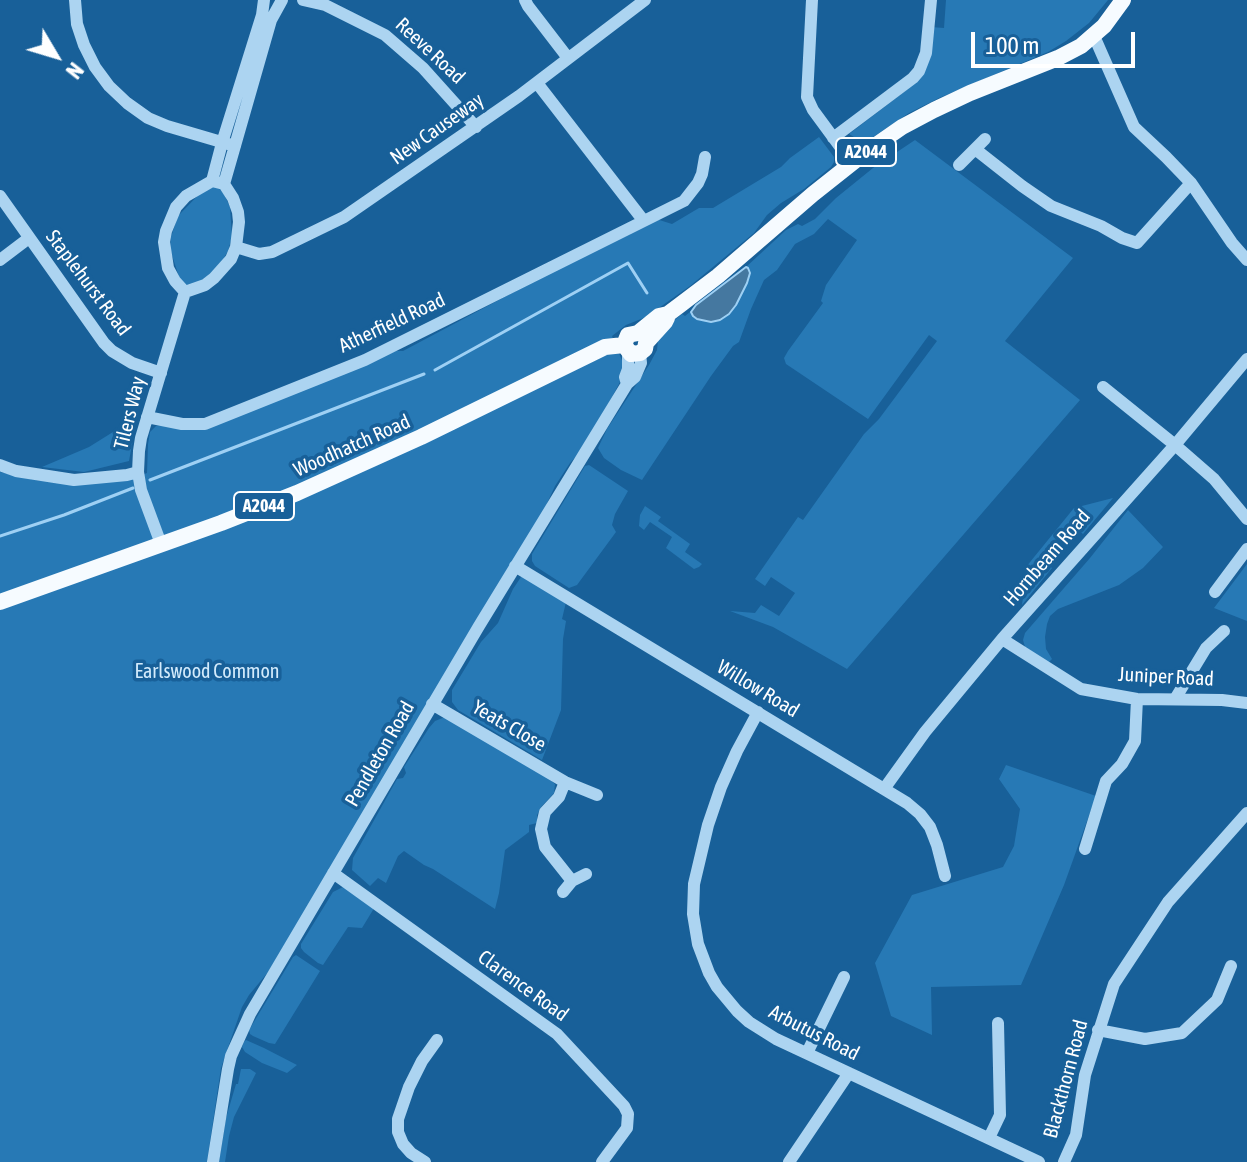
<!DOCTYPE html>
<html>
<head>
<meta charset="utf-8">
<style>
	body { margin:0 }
	#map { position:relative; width:1247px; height:1162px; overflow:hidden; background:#186099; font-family:"Asap Condensed",sans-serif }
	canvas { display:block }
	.north { position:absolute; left:16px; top:16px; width:80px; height:80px; -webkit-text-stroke:6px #186099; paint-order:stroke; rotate:128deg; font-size:22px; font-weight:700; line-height:32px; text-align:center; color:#fff }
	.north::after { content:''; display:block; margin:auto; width:28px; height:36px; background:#fff; clip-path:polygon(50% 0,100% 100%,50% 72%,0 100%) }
	.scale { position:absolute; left:971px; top:32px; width:164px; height:36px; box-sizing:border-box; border:4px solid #fff; border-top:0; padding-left:10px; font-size:24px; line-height:28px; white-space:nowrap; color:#fff; -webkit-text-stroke:6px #186099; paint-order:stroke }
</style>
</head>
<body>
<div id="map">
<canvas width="1247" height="1162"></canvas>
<div class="north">N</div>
<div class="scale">100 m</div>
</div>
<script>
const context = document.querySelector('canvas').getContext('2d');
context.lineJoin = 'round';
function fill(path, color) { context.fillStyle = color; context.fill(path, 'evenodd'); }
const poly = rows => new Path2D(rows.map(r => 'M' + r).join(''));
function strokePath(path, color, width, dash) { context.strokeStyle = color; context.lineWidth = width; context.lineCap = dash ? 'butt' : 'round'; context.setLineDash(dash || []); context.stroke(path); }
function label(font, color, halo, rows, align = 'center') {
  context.font = font + ' "Asap Condensed",sans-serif'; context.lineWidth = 7; context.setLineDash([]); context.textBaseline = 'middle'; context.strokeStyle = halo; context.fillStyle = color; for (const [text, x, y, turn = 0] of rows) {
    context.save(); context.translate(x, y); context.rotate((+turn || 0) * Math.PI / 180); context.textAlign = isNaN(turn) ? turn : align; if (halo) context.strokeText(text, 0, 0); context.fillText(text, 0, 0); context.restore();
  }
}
const green = poly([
	[946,0,1108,0,1089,23,1066,41,1048,52,939,98,909,113,864,143,849,134,908,89,931,27,944,28],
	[819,137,834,157,834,162,831,167,804,189,781,203,767,215,754,233,690,286,646,317,626,325,612,336,623,363,623,373,620,382,598,423,580,452,570,463,555,486,543,512,269,971,249,995,242,1007,221,1068,207,1162,0,1162,0,472,35,480,73,483,131,479,147,473,148,444,150,432,156,426,167,424,186,429,396,351,403,351,653,218,672,224,699,208,713,208,781,167,790,158],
	[915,140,1073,258,1005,341,1080,400,847,669,773,627,730,611,755,613,761,605,779,616,795,593,771,577,765,586,755,579,798,517,803,520,864,434,879,419,937,341,929,335,868,419,786,364,784,358,788,351,823,303,821,301,826,285,857,240,828,219,814,234,795,244,777,270,764,280,751,309,739,342,733,346,711,376,642,480,621,470,604,458,598,448,607,429,649,365,657,350,658,340,672,322,682,314,685,316,746,267,786,230,798,224,802,226,815,219,836,198,873,168],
	[207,186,218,187,224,194,230,207,232,237,228,251,222,261,214,271,192,287,181,283,170,249,171,237,178,216],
	[137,417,129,461,84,472,42,467,89,447],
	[589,465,628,491,615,514,612,525,616,532,577,585,569,588,535,566,532,561,532,554,585,466],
	[1113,498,1083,534,1076,528,1046,562,1052,568,1022,605,1026,567,1074,508],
	[645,506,661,517,658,521,690,544,685,552,702,564,699,567,694,569,666,548,672,537,650,522,644,530,639,526,640,515],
	[1128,510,1163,547,1143,568,1119,585,1058,609,1050,616,1047,624,1045,637,1046,649,1052,659,1048,663,1025,647,1023,640,1025,633,1090,558],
	[1247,564,1247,621,1214,608],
	[521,577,527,577,567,598,562,619,566,621,563,639,561,710,542,760,458,710,452,702,452,690,481,642,498,623,513,589],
	[445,717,547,777,555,784,554,793,541,807,537,815,537,823,529,825,529,832,505,850,499,893,495,909,433,869,424,865,404,851,398,856,386,883,378,878,370,886,352,870,353,858,397,779,403,778,406,773,404,767,429,728,435,721],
	[1006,765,1096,796,1064,885,1021,985,931,987,932,1035,891,1016,875,963,912,895,1003,867,1014,846,1020,809,999,779],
	[345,886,376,905,362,928,348,927,323,965,318,963,304,952,301,948,301,944,333,892],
	[296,955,320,971,275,1044,269,1043,253,1036,250,1034,249,1030,293,957],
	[246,1040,264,1048,297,1065,287,1073,262,1063,245,1052,242,1047,244,1042],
	[241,1069,250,1069,256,1073,234,1117,229,1136,225,1162,219,1162,226,1118,236,1084,238,1084]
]);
const water = poly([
	[746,267,748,268,750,273,747,283,736,305,729,314,720,320,711,322,697,319,693,316,691,312,696,305,746,267]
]);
const stream = poly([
	[435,370,628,263,647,293],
	[150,480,424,374],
	[0,536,64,515,133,488]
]);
const minor = poly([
	[75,0,77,24,84,45,95,67,109,86,127,103,148,118,167,126,235,146],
	[303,0,325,5,385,35,423,68,476,127],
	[525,0,528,6,568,58],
	[812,0,807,97,813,110,852,163],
	[1094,36,1134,127,1166,157,1191,183,1232,243,1247,260],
	[537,83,643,220],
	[833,138,913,78,919,71,926,53,931,0],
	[975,149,1022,186,1051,206,1101,226,1122,238,1137,243,1191,183],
	[959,165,985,139],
	[212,181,224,184,233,198,238,212,239,222,236,247,231,259,214,278,205,285,185,292,175,281,168,268,164,242,166,231,176,207,186,196,212,181],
	[212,181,222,143,262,15,264,0],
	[224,184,271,20,282,0],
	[0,196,104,343,112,351,132,363,161,373],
	[236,247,259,254,272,252,344,217,519,96,645,0],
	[0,260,29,238],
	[627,384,625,377,628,369,628,352],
	[1103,387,1175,445,1214,479,1247,519],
	[147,417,182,424,205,424,365,360,684,201,698,183,702,174,705,157],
	[0,465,16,471,74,480,127,475,138,472],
	[161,544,141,490,138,472,139,451,141,438,185,292],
	[515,566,907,803,920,814,930,827,937,845,945,876],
	[1215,592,1247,549],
	[1002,639,1081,689,1137,699,1222,700,1247,703],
	[1175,699,1206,648,1224,631],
	[432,704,565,782,597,795],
	[758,712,737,751,721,787,708,825,694,884,693,914,698,944,709,973,717,987,737,1011,749,1022,776,1039,1039,1162],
	[565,782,559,797,545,812,541,829,545,847,572,881],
	[884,789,925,732,1002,639,1175,445,1247,359],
	[1085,849,1106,781,1122,764,1135,741,1137,699],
	[333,873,557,1034,624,1106,628,1114,627,1128,602,1162],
	[563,892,572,881,586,874],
	[1098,1030,1145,1039,1182,1033,1217,1000,1231,966],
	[807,1053,844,977],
	[989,1138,1000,1115,998,1023],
	[213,1162,228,1069,231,1056,250,1014,479,626,627,384,635,377,641,363,640,353],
	[425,1162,411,1153,403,1144,398,1132,398,1119,409,1087,422,1061,437,1040],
	[789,1162,849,1073],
	[1064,1162,1076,1135,1085,1075,1114,984,1168,902,1247,813]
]);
const major = poly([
	[624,345,628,335,638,333,659,316,668,314,680,305,718,276,813,194,866,152,902,127,934,110,970,93,1058,58,1081,46,1104,26,1123,0],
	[624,345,631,354,640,353,645,349,646,343,665,322,667,318],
	[0,602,221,523,297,493,421,437,605,347,624,345]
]);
const shields = [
	[866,152,60],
	[264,506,60]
];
const shieldNames = [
	["A2044",866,152],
	["A2044",264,506]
];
const streetNames = [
	["Reeve Road",430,51,43],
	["New Causeway",437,129,-35],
	["Staplehurst Road",88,283,53],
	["Atherfield Road",392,323,-25],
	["Tilers Way",130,413,-76],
	["Woodhatch Road",352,446,-24],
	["Hornbeam Road",1047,558,-49],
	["Juniper Road",1166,677,3],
	["Willow Road",758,689,31],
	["Yeats Close",509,726,30],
	["Pendleton Road",380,754,-60],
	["Clarence Road",523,986,36],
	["Arbutus Road",814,1033,27],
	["Blackthorn Road",1066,1079,-75]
];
const parkNames = [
	["Earlswood Common",207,672]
];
fill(green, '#2779b5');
fill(water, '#4578a0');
strokePath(water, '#9ed0f4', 2);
strokePath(stream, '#9ed0f4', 3);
strokePath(minor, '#acd4f1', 12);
strokePath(major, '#f6fbff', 16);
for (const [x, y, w] of shields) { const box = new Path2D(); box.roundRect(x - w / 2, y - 14, w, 28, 6); context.fillStyle = '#186099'; context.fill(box); strokePath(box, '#fff', 2); }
label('bold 18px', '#fff', null, shieldNames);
label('20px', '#fff', '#186099', streetNames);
label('20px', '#d3ebfc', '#186099', parkNames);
</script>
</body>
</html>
